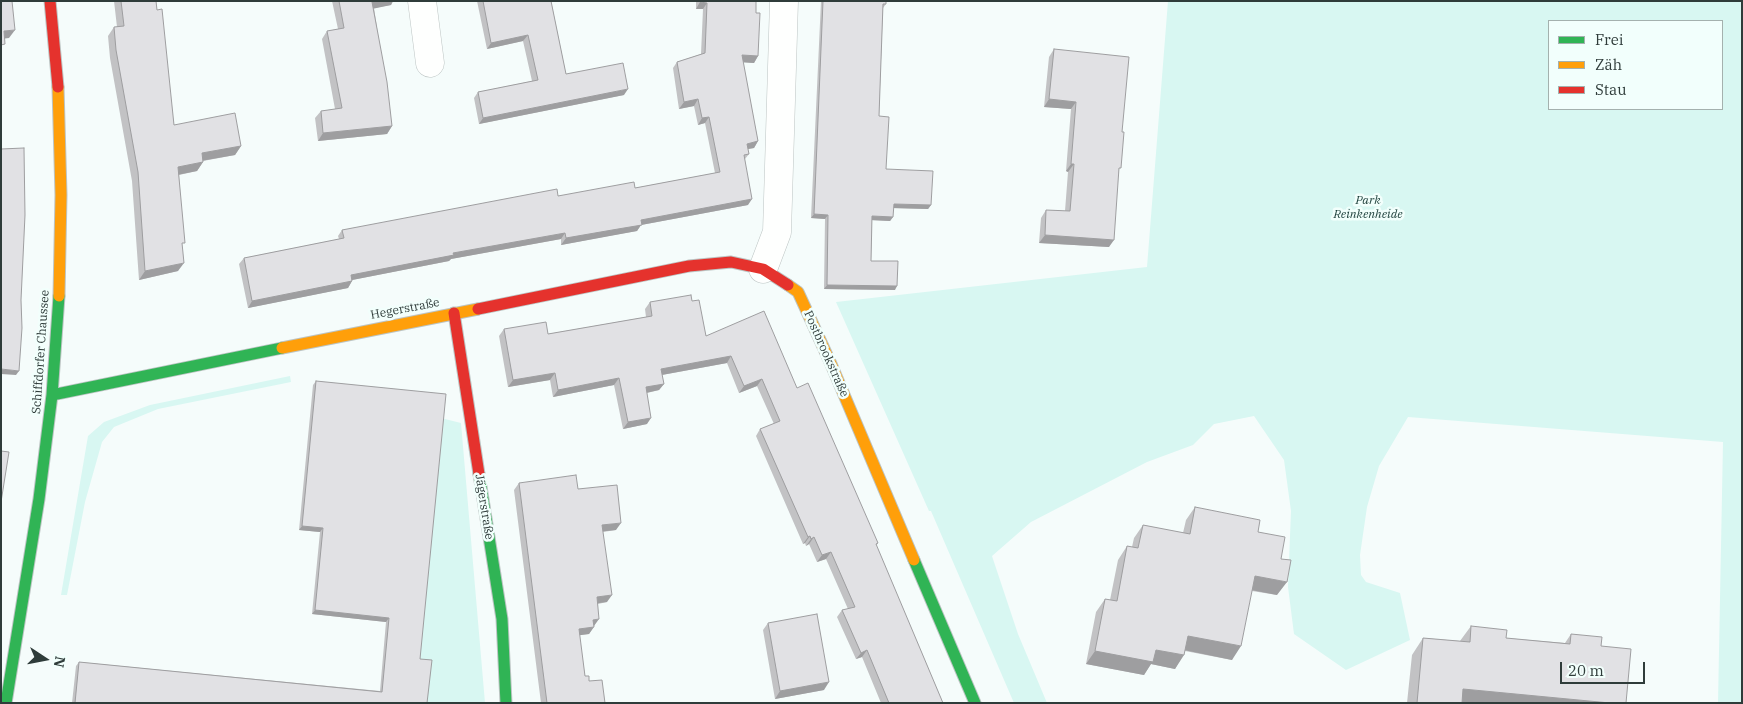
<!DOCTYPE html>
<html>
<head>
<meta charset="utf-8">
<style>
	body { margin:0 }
	#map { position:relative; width:1743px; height:704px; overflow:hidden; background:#f5fcfb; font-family:"IBM Plex Serif",serif }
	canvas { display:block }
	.frame { position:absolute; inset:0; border:2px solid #2f3c3a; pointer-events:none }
	.legend { position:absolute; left:1548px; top:20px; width:175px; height:90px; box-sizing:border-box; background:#f2fffc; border:1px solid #a4b1ae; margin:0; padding:6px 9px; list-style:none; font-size:15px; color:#2f3c3a }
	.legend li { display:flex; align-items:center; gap:10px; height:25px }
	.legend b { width:25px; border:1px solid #a4b1ae }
	.north { position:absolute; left:20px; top:634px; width:50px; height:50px; -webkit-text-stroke:4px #f2fffc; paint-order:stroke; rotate:101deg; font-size:14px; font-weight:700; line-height:20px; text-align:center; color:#2f3c3a }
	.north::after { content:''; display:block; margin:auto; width:18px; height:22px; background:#2f3c3a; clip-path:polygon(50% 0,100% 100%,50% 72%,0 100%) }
	.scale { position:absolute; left:1560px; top:662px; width:85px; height:22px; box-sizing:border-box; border:2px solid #2f3c3a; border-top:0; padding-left:6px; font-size:15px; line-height:18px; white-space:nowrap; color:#2f3c3a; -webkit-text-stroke:4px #f2fffc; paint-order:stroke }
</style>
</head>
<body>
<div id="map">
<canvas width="1743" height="704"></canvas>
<div class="frame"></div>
<ul class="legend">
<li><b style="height:6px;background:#30b455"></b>Frei</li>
<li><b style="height:6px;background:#ff9f0a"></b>Zäh</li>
<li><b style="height:6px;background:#e5322d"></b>Stau</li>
</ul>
<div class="north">N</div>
<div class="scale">20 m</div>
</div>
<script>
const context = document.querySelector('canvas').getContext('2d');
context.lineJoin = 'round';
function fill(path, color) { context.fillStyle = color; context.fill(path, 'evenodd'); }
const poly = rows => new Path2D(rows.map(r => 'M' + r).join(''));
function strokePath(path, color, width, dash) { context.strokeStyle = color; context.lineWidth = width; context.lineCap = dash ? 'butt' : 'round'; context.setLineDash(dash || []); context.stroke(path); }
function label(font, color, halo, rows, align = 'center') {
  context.font = font + ' "IBM Plex Serif",serif'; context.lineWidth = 5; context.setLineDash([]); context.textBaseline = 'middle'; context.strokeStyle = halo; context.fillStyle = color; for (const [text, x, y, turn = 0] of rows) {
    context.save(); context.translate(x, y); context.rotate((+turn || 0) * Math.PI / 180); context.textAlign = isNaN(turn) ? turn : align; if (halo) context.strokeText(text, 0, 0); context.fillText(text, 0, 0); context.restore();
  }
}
const green = poly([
	[1168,1,1742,1,1742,703,1718,703,1723,442,1408,417,1379,466,1367,507,1360,555,1361,575,1366,582,1400,593,1410,640,1346,670,1294,634,1288,587,1291,511,1284,460,1254,416,1214,424,1193,445,1147,462,1031,522,992,556,1018,634,1047,703,1014,703,931,511,929,511,836,302,1147,267],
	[1549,21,1722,21,1722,109,1549,109],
	[290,376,291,382,158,409,114,427,102,442,85,502,67,595,61,595,88,436,104,422,150,405],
	[441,418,461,423,485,703,425,703,417,663]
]);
const street = poly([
	[422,1,430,63],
	[763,269,777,232,784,1]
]);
const fast = poly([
	[52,395,282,348],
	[479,474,502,619,506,703],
	[914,560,975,703],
	[6,703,39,499,52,395,59,296]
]);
const slow = poly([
	[58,87,61,195,59,296],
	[788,285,798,292,804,305,831,364,914,560],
	[282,348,478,309]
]);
const jam = poly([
	[50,1,58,87],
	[478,309,689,266,731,262,763,269,788,285],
	[454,313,479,474]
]);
const wall = poly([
	[114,1,156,1,157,10,174,125,241,146,235,155,203,161,203,162,197,171,179,175,182,246,178,271,139,280,132,181,110,58,108,36,114,27,117,27],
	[332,1,393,1,391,5,374,8,392,126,387,134,318,141,315,118,321,111,335,109,322,39,327,31,338,29],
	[477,1,551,1,566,74,624,95,479,124,474,98,478,92,532,81,523,41,487,49],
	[696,1,756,1,756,13,758,56,754,63,743,62,758,141,754,148,748,149,749,154,745,159,748,205,641,225,637,231,614,235,561,245,561,239,451,259,449,261,352,280,352,281,348,288,248,308,239,264,244,258,339,239,338,236,342,230,558,196,635,188,715,173,705,123,698,125,694,106,679,109,673,68,677,62,701,54,703,9,696,9],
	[821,1,886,1,886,4,883,8,879,116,886,169,931,205,928,209,893,208,893,217,890,221,872,220,871,261,895,290,824,289,825,219,811,218],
	[1054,49,1122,132,1119,170,1109,247,1039,243,1041,218,1046,210,1065,211,1068,172,1066,171,1071,109,1044,107,1049,57],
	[692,301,706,336,797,388,878,543,876,546,943,703,881,703,862,657,856,659,837,617,842,610,848,609,826,559,817,562,809,544,806,546,805,543,803,544,756,436,760,429,774,424,757,386,739,393,727,363,662,375,664,384,659,390,647,393,647,424,623,429,614,385,553,397,550,380,508,387,499,336,504,329,548,334,646,317,645,309,650,302],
	[316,381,420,659,427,703,72,703,76,666,79,662,380,691,386,622,312,614,320,532,299,530,313,385],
	[519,483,578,489,616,530,603,532,607,602,598,604,594,626,589,634,579,635,585,676,605,703,541,703,514,490],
	[1195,507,1258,532,1281,559,1277,595,1252,591,1232,660,1185,651,1175,669,1151,664,1144,675,1086,664,1096,612,1105,599,1110,600,1118,560,1127,546,1132,547,1134,538,1143,525,1183,533,1186,520],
	[768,623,824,690,775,699,763,630],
	[1471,626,1506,638,1565,643,1571,634,1601,646,1626,703,1407,703,1412,655,1423,638,1460,641]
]);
const shadedWall = poly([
	[377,1,393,1,391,5,367,10,372,2],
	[700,2,707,3,703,9,696,9],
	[15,30,9,38,1,39,4,31],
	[528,35,523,41,487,49,491,43],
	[742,55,758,56,754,63,737,62],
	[628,89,624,95,479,124,483,118],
	[698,99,694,106,679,109,684,102],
	[1049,99,1076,102,1071,109,1044,107],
	[709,117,705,123,698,125,702,118],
	[392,126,387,134,318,141,323,133],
	[758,141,754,148,742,150,747,144],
	[241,146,235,155,195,162,202,153],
	[203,162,197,171,172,176,178,167],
	[1071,164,1074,164,1068,172,1066,171],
	[752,199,748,205,641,225,637,231,561,245,566,238,641,220],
	[894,204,931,205,928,209,891,208],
	[814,214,828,215,825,219,811,218],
	[872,216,893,217,890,221,869,220],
	[565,233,561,239,451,259,449,261,347,281,351,275,453,253],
	[1045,235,1114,240,1109,247,1039,243],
	[184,263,178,271,139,280,145,271],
	[352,281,348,288,248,308,252,301],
	[827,285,897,286,895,290,824,289],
	[731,356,727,363,656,376,661,369],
	[1,369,19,371,16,375,1,374],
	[555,373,550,380,508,387,513,380],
	[619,378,614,385,553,397,558,390],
	[762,379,757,386,739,393,744,386],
	[664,384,659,390,641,394,646,387],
	[651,418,647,424,623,429,628,422],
	[621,523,616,530,597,532,602,525],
	[302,526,323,528,320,532,299,530],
	[810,536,805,543,803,544,808,537],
	[814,537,809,544,806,546,811,539],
	[831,552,826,559,817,562,822,555],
	[1255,576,1287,582,1277,595,1246,589],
	[612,595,607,602,592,604,597,597],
	[315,610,389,618,386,622,312,614],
	[599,619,594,626,588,627,593,620],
	[594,627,589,634,574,636,579,629],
	[1188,636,1241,646,1232,660,1179,649],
	[867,650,862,657,856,659,861,653],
	[1156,650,1184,655,1175,669,1151,664,1144,675,1086,664,1095,651],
	[829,682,824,690,775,699,780,691],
	[1463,689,1610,703,1453,703]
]);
const building = poly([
	[1,1,12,1,15,30,4,31,5,44,1,45,1,1],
	[121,1,156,1,157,10,162,9,174,125,235,113,241,146,202,153,203,162,178,167,185,243,182,243,184,263,145,271,138,172,116,50,114,27,124,26,121,1],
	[339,1,377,1,372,2,387,82,392,126,323,133,321,111,342,108,327,31,344,28,339,1],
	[483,1,551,1,566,74,623,63,628,89,483,118,478,92,538,80,528,35,491,43,483,1],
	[700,1,756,1,756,13,760,13,758,56,742,55,758,141,747,144,749,154,744,155,752,199,641,220,642,225,618,229,566,238,565,233,453,253,454,255,351,275,352,281,252,301,244,258,344,238,342,230,557,189,558,196,634,182,635,188,720,172,709,117,702,118,698,99,684,102,677,62,705,53,707,3,700,2,700,1],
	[823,1,886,1,886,4,883,4,879,116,889,117,886,169,933,171,931,205,894,204,893,217,872,216,871,261,898,261,897,286,827,285,828,215,814,214,823,1],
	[1054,49,1129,57,1122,132,1124,132,1121,168,1119,168,1114,240,1045,235,1046,210,1070,211,1074,164,1071,164,1076,102,1049,99,1054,49],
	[24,148,25,215,21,300,22,328,19,371,1,369,1,149,24,148],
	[691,295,692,301,699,300,706,336,764,311,797,388,808,383,878,543,876,544,943,703,889,703,867,650,861,653,842,610,855,607,831,552,822,555,814,537,811,539,810,536,808,537,760,429,780,421,762,379,744,386,731,356,661,369,664,384,646,387,651,418,628,422,619,378,558,390,555,373,513,380,504,329,546,322,548,334,652,316,650,302,691,295],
	[316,381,446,394,420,659,432,660,427,703,75,703,79,662,382,692,389,618,315,610,323,528,302,526,316,381],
	[1,451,9,452,1,502,1,451],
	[576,475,578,489,617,485,621,523,602,525,612,595,597,597,599,619,593,620,594,627,579,629,585,676,589,676,589,681,602,680,605,703,547,703,519,483,576,475],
	[1195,507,1260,520,1258,532,1285,537,1281,559,1291,560,1287,582,1255,576,1241,646,1188,636,1184,655,1156,650,1153,662,1095,651,1105,599,1117,601,1127,546,1138,548,1143,525,1190,534,1195,507],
	[817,614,829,682,780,691,768,623,817,614],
	[1471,626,1507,630,1506,638,1570,644,1571,634,1602,637,1601,646,1631,649,1626,703,1610,703,1463,689,1462,703,1417,703,1423,638,1470,642,1471,626]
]);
const parkNames = [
	["Park",1368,201],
	["Reinkenheide",1368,215]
];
const streetNames = [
	["Hegerstraße",405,309,-11],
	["Schiffdorfer Chaussee",41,352,-86],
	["Postbrookstraße",826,354,66],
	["Jägerstraße",484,507,81]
];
fill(green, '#d8f7f2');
strokePath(street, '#bcc4c3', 29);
strokePath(fast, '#bcc4c3', 13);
strokePath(slow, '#bcc4c3', 13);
strokePath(jam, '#bcc4c3', 13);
strokePath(street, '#fefffe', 28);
strokePath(fast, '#30b455', 11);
strokePath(slow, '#ff9f0a', 11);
strokePath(jam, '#e5322d', 11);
fill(wall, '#c2c2c4');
fill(shadedWall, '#9e9ea0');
fill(building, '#e1e1e4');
strokePath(building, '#9e9ea0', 1);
label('italic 12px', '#1c3f3a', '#f2fffc', parkNames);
label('12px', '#2f3c3a', '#f2fffc', streetNames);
</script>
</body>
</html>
